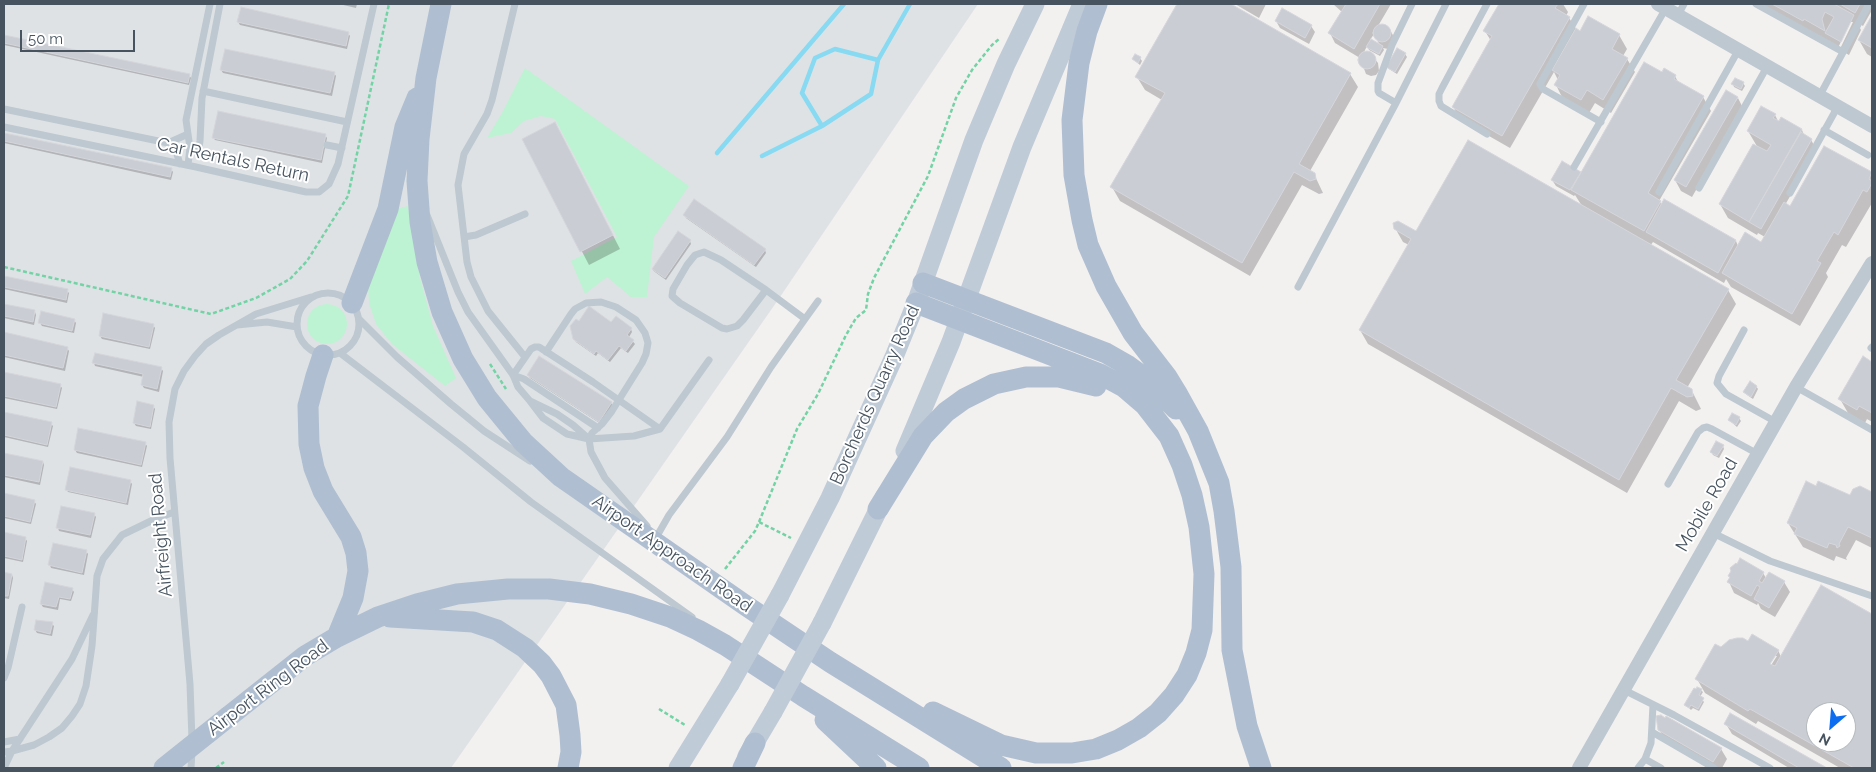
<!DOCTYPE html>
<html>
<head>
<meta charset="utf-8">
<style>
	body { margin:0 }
	#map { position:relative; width:1876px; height:772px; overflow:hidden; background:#f3f0f0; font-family:Raleway,sans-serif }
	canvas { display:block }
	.frame { position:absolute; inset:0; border:5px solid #475460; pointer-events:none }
	.north { position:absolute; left:1806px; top:702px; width:50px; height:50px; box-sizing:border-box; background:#fff; border:1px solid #b5bbbf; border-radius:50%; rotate:207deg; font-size:14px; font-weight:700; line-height:20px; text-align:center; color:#475460 }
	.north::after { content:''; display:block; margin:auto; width:18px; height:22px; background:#0d6df0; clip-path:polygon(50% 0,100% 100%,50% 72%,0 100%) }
	.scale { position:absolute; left:20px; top:30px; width:115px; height:22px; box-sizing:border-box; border:2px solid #475460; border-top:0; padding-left:6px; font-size:15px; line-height:18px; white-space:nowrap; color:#475460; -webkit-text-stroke:4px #fff; paint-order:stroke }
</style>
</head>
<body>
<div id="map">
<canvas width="1876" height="772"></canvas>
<div class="frame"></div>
<div class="north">N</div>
<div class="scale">50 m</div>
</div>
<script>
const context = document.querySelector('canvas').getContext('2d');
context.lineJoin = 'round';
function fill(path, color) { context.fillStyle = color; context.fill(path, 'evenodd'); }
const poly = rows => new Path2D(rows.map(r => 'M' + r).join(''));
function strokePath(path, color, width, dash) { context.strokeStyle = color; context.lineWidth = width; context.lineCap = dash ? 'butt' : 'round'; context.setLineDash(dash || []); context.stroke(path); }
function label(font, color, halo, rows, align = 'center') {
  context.font = font + ' Raleway,sans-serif'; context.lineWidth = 4; context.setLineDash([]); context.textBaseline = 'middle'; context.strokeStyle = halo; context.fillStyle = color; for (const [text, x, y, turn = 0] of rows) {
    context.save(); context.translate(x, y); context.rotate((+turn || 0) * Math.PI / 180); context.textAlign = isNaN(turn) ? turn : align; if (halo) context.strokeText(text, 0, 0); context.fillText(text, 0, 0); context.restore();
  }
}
const airport = poly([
	[4,4,978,4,778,300,451,768,4,768]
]);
const green = poly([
	[525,68,689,186,654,237,647,297,631,297,607,277,585,294,571,261,617,237,555,119,541,116,524,121,511,133,487,138,502,113],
	[408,206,420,278,433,326,456,378,445,386,392,344,376,324,369,303,368,284,396,209],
	'307 324a20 20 0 1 1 40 0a20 20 0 1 1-40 0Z'
]);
const shadow = poly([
	[339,4,357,4,356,8],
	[1179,4,1229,4,1350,74,1358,87,1310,171,1314,174,1323,193,1319,194,1302,185,1250,276,1120,201,1112,187,1162,100,1145,90,1137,77],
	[1235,4,1266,4,1259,18],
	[1333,4,1391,4,1378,26,1383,25,1390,30,1394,37,1388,49,1383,48,1384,50,1380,56,1369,50,1367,46,1364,52,1370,53,1378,63,1379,71,1376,75,1371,76,1366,74,1360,58,1335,43,1330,33,1342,12],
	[1374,34,1378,42,1382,47,1370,40],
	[1500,4,1563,4,1568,12,1566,16,1569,18,1577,30,1580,32,1589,18,1619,35,1627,49,1623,56,1627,59,1635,72,1611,113,1595,103,1589,113,1563,99,1556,85,1558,80,1554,72,1510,148,1461,120,1453,107,1491,41,1485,31],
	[1757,4,1872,4,1872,10,1863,26,1857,22,1861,30,1849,55],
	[1850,22,1853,22,1840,49,1838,48],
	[1872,17,1872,57,1867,54,1859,40],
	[1276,21,1311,26,1315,32,1309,44,1280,28],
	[238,22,348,33,350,36,347,49,240,25],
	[4,37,189,75,191,78,189,85,4,45],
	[1405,54,1407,57,1397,74,1389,69,1388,67],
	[1140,58,1142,61,1140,65,1133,59],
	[221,70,334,73,336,76,332,96,223,73],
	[1662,74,1675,76,1679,84,1703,97,1711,111,1659,201,1662,205,1665,201,1736,241,1738,246,1762,243,1765,237,1758,233,1757,235,1728,218,1720,204,1758,148,1748,131,1775,115,1779,123,1782,119,1802,130,1805,137,1811,140,1817,150,1785,205,1790,208,1825,148,1872,173,1872,203,1846,247,1842,245,1826,273,1828,277,1800,326,1731,287,1726,279,1724,283,1653,242,1650,246,1728,290,1736,304,1687,388,1693,393,1701,409,1696,411,1679,401,1627,493,1368,344,1360,330,1409,245,1403,242,1395,228,1416,232,1582,206,1575,195,1574,196,1556,186,1552,180,1562,162,1581,173],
	[1735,79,1743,83,1745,86,1742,91,1734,87,1733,84],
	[1738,98,1743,108,1692,197,1681,191,1675,180],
	[4,135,171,169,173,172,171,180,4,143],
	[325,135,327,138,322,163,215,140,213,137],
	[563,138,620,249,589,265,524,140],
	[685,215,765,250,766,253,756,267,686,218],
	[690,241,691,244,666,280,655,272,653,270],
	[4,277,67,291,69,293,67,303,4,289],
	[4,305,35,312,36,315,34,325,4,318],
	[74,320,76,323,74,333,42,326,40,323],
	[579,322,612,324,631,329,632,332,629,337,635,344,628,353,621,348,610,362,598,353,596,356,576,342,574,338],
	[153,325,155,328,150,349,102,339,100,336],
	[4,334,67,348,69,351,65,371,4,357],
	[1864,358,1872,363,1872,422,1867,419,1865,423,1848,413,1840,399],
	[94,363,161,368,163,371,159,392,144,388,142,385,144,377,95,366],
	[4,373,60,385,62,388,57,409,4,398],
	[528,375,611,403,613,406,601,424,530,378],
	[1756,386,1758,389,1753,399,1747,395,1745,392],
	[153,406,155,409,151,429,136,426,134,423],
	[4,413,51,424,53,426,48,447,4,437],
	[1739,418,1741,421,1737,427,1729,420],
	[145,443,147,446,142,467,77,453,75,450],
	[1723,446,1724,449,1719,458,1713,455,1711,452],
	[4,454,43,462,44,465,40,485,4,477],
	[130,481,132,484,128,505,68,492,66,489],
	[1816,487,1851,497,1860,488,1872,493,1872,548,1856,540,1846,558,1847,560,1836,556,1834,561,1803,547,1788,523],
	[4,494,34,501,36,504,31,524,4,518],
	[94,514,96,517,91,538,59,531,58,528],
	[4,533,25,538,27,541,23,562,4,558],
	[86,551,88,554,84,575,51,568,50,565],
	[1741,560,1763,573,1766,578,1784,582,1790,592,1775,617,1761,609,1758,603,1757,605,1734,593,1729,582],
	[4,574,12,575,13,578,9,599,4,598],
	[1822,587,1872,616,1872,768,1840,768,1758,721,1756,724,1705,693,1697,679,1721,649,1749,643,1778,650,1781,657],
	[1774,656,1777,656,1768,670,1766,669],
	[1816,712,1846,712,1846,742,1816,742],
	[72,589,74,592,71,601,60,599,58,610,43,607,41,604],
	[52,624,54,626,52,636,37,633,35,630],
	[1698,688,1703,692,1700,697,1704,702,1699,711,1693,708,1691,710,1686,705],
	[1731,715,1825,768,1789,768,1732,734,1726,724],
	[1659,730,1721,749,1727,759,1722,768,1713,768,1666,741]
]);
const stream = poly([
	[822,126,802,93,815,58,835,49,878,60,910,4],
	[717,153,844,4],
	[762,156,822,126,871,94,878,60]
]);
const building = poly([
	[1177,4,1231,4,1351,73,1299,164,1315,173,1316,179,1310,181,1294,172,1242,263,1110,187,1165,93,1135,77,1177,4],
	[1346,4,1380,4,1354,49,1328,33,1346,4],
	[1499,4,1558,4,1555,8,1570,17,1502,136,1452,107,1492,36,1483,31,1499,4],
	[1772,4,1834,4,1854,15,1841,42,1825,33,1834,17,1825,12,1822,19,1825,31,1804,19,1803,21,1772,4],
	[1840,4,1860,4,1855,13,1840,4],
	[241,7,349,32,346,46,237,22,241,7],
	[1282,8,1312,25,1305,38,1275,21,1282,8],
	[1872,15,1872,48,1858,40,1872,15],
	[1588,16,1620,34,1612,49,1628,58,1603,100,1587,90,1581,100,1554,85,1560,75,1552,70,1576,28,1580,31,1588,16],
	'1373 33a9 9 0 1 1 18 0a9 9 0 1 1-18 0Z',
	[4,35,190,74,188,83,4,43,4,35],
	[1371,39,1383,46,1379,54,1366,47,1371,39],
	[1397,48,1406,53,1395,72,1386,67,1397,48],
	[225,49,335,72,330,93,220,70,225,49],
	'1358 60a9 9 0 1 1 18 0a9 9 0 1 1-18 0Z',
	[1135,54,1141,57,1138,63,1132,59,1135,54],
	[1644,62,1662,72,1664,68,1676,75,1674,79,1704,96,1648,193,1661,201,1644,231,1571,190,1644,62],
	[1735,78,1744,82,1741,89,1731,84,1735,78],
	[1726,90,1738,97,1686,187,1674,180,1726,90],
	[1761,106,1776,114,1773,118,1779,121,1781,117,1802,129,1749,222,1719,204,1753,144,1767,151,1771,145,1747,131,1761,106],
	[218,111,326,134,321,160,212,138,218,111],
	[555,122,613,235,580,252,522,139,555,122],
	[1801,132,1812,139,1761,229,1749,222,1801,132],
	[4,133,172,168,170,177,4,141,4,133],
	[1468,140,1729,289,1676,380,1692,389,1693,396,1687,397,1671,388,1619,480,1359,330,1411,239,1394,229,1393,223,1398,221,1416,231,1468,140],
	[1824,146,1872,172,1869,179,1872,181,1872,183,1867,192,1863,190,1838,235,1834,232,1817,261,1821,263,1792,314,1722,273,1745,232,1761,242,1784,202,1790,206,1824,146],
	[1562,161,1581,172,1570,190,1551,180,1562,161],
	[694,199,766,249,754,265,683,215,694,199],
	[1664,199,1736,240,1718,273,1646,232,1664,199],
	[678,231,691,240,665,278,652,269,678,231],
	[4,276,68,289,66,300,4,287,4,276],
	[4,304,35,310,33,322,4,316,4,304],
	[589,306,611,322,616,316,632,328,627,335,634,340,626,351,619,346,608,360,596,351,594,354,573,339,570,326,576,319,579,321,589,306],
	[41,311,75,319,72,331,38,323,41,311],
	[103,313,154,324,149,347,99,336,103,313],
	[4,332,68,347,63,368,4,355,4,332],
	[95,353,162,367,157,389,141,385,143,374,92,363,95,353],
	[539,356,612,402,599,422,527,375,539,356],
	[1863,356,1872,362,1872,413,1859,406,1857,410,1838,399,1863,356],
	[4,372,61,384,56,407,4,396,4,372],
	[1750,381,1757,386,1751,397,1743,392,1750,381],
	[137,401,154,405,150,427,133,423,137,401],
	[4,412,52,422,47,445,4,435,4,412],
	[1732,413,1740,417,1736,425,1728,420,1732,413],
	[78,428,146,442,141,465,74,450,78,428],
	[1716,441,1724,445,1717,456,1710,452,1716,441],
	[4,453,43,461,39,482,4,475,4,453],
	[70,467,131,480,126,503,65,490,70,467],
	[1806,481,1816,486,1818,481,1850,495,1853,489,1860,486,1872,492,1872,538,1848,527,1839,544,1840,546,1837,548,1836,545,1829,543,1827,548,1794,534,1797,528,1787,523,1806,481],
	[4,493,35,500,30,522,4,516,4,493],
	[61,506,95,513,90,535,56,528,61,506],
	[4,532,26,537,22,560,4,556,4,532],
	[53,543,87,550,82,573,48,565,53,543],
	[1740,558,1764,572,1759,581,1762,583,1769,572,1785,581,1769,608,1754,599,1760,587,1757,585,1751,596,1727,582,1730,577,1728,576,1731,571,1730,568,1736,563,1737,564,1740,558],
	[4,572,12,574,8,596,4,596,4,572],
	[45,582,73,588,70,599,59,597,56,607,40,604,45,582],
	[1821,585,1872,614,1872,768,1854,768,1750,709,1748,711,1695,679,1715,644,1721,647,1729,640,1737,638,1743,638,1748,641,1752,634,1779,650,1770,664,1775,666,1821,585],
	[1816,712,1846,712,1846,742,1816,742,1816,712],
	[36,620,53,622,50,634,34,630,36,620],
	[1697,687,1702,689,1699,695,1704,698,1698,709,1691,705,1689,708,1684,705,1694,688,1696,689,1697,687],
	[1730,713,1827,768,1799,768,1724,724,1730,713],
	[1661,715,1665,718,1666,716,1722,748,1713,762,1658,730,1656,716,1661,715]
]);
const path = poly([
	[4,267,211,314,256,298,290,279,307,261,348,196,389,4],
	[490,364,506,389],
	[759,522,797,429,818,394,846,335,856,318,866,310,868,294,874,278,928,176,956,98,972,70,992,45,999,39],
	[725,569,755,531,759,522,791,538],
	[659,709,685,725],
	[216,768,224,762]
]);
const lane = poly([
	[515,4,492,100,487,114,464,154,458,185,467,262,471,277,488,311,525,357],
	[1584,4,1540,84,1543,89,1601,122],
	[1756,4,1843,52],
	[1678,15,1684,4],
	[203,91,347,122],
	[1820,95,1869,4],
	[1396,103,1379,93,1378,91,1378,83,1392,45,1412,4],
	[4,109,168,143,175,148,180,164],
	[4,127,196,167,306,192,319,192,329,184,338,164,374,4],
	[1824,130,1868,155],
	[1487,134,1441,106,1439,101,1439,94,1442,88,1487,4],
	[168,143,188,134],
	[327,145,342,148],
	[198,154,200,141,202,98,220,4],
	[188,165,190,148,186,120,210,4],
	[1574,167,1666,8],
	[1699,188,1768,65],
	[1659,192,1739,49],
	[1790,193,1838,106],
	[427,215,458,292,468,312,513,375,518,387,530,401,557,414,573,425,589,439],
	[464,237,476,235,525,214],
	[1298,287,1396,103,1446,4],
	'297 324a31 31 0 1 1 62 0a31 31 0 1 1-62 0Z',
	[359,319,397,357,451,404,484,431,530,461],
	[805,319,818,301],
	[237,325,267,322,297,327],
	[1744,330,1719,376,1717,383,1726,394,1776,422],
	[1871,348,1872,347],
	[546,352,571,314,575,309,586,303,601,302,616,307,636,320,645,333,648,343,646,354,642,363,612,411,602,424,592,433,589,439,591,452,605,478,647,526],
	[340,353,463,447,531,502,692,617],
	[513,375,531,349,535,347,539,347,593,382,660,429],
	[513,375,524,379,598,428],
	[1796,387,1872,430],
	[530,401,543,418,567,434,589,439,634,436,660,429,709,360],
	[1668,484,1698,432,1703,428,1707,427,1712,429,1758,454],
	[1713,533,1770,561,1872,596],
	[657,536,669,515,727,437,771,367,805,319,766,290,721,260,704,252,695,255,687,265,673,289,672,296,680,303,722,328,727,329,737,326,743,320,766,290],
	[4,678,8,668,22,607],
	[1624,690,1674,715,1770,768],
	[1652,732,1714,768],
	[192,740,190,684,170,458,169,422,175,389,184,371,195,356,206,344,219,335,256,314,311,297],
	[4,742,20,739],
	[4,752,12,751,34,745,49,737,62,728,72,716,80,704,86,686,92,646,97,576,103,559,122,535,153,520,174,512],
	[1645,759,1661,768],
	[4,768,12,751,72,659,93,615],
	[191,768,192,751],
	[1638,768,1645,759,1651,743,1653,705]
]);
const street = poly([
	[1658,4,1872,126],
	[1579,768,1796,387,1872,263]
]);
const secondary = poly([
	[905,451,951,342,1022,147,1082,4],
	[780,595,830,498,894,357,916,303,974,140,1006,64,1035,4],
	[822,623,885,496],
	[747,756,773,712],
	[678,768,730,684]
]);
const primary = poly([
	[441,4,426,78,419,139,417,181,420,222,427,262,442,312,463,359,487,398,523,442,561,477,745,605,830,662,1001,768],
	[1097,4,1087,31,1079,63,1072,120,1074,175,1082,220,1088,245,1106,286,1133,333,1167,377,1178,395,1198,431,1219,483,1224,511,1231,567,1232,650,1247,726,1261,768],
	[923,283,1106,353,1127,365,1146,379,1176,409],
	[352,303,388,209,405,127,417,98],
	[916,303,1100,374,1124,387,1145,405,1169,436,1182,465,1192,495,1199,527,1204,574,1202,630,1196,653,1187,675,1174,695,1158,713,1139,728,1118,740,1096,749,1072,753,1036,753,1001,745,933,712],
	[323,355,316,376,308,406,309,444,314,468,323,491,351,537,356,553,358,571,353,598,337,637],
	[878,509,923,436,946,412,964,399,994,384,1026,377,1059,377,1096,386],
	[390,617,473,622,497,630,525,648,542,664,551,676,566,705,570,735,571,752,568,768],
	[228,717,305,656,337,637,378,617,417,604,457,594,508,589,549,589,590,594,631,604,670,617,698,630,725,645,803,696,919,768],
	[825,720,876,768],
	[743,768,755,743]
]);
const secondaryBridge = poly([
	[730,684,780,595],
	[773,712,822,623]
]);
const primaryBridge = poly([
	[164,768,228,717]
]);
const streetNames = [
	["Car Rentals Return",233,160,12],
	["Borcherds Quarry Road",875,395,-66],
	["Mobile Road",1707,505,-60],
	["Airfreight Road",161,535,-95],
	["Airport Approach Road",672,554,35],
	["Airport Ring Road",268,688,-37]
];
fill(airport, '#dfe2e5');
fill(green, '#bdf3d3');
fill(shadow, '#0003');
strokePath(stream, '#87daf2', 4.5);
fill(building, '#cacdd3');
strokePath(building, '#d4d6dc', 1);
strokePath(path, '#72d3a5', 2.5, [4, 2.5]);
strokePath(lane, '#bdc8d1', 7);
strokePath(street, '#bdc8d1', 14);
strokePath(secondary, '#c0cbd8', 19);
strokePath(primary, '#afbfd1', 21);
strokePath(secondaryBridge, '#c0cbd8', 19);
strokePath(primaryBridge, '#afbfd1', 21);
label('18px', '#475460', '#fff', streetNames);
</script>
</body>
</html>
